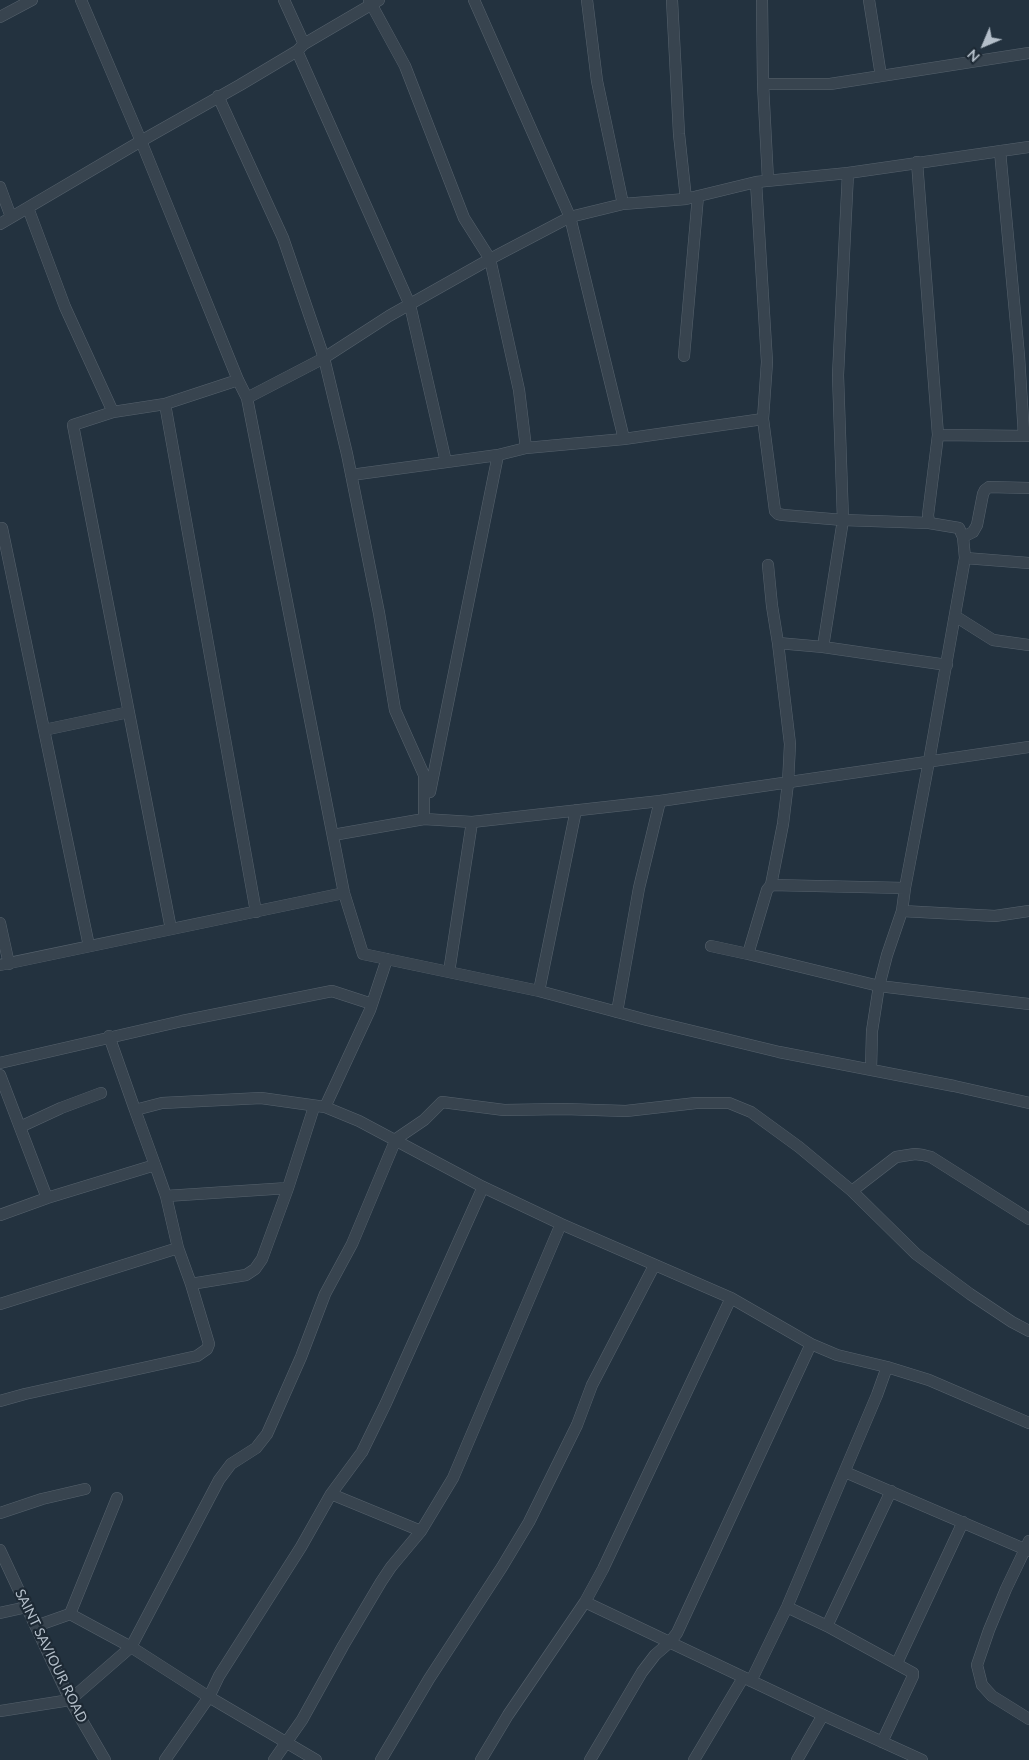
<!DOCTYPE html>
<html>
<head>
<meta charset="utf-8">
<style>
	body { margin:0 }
	#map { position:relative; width:1029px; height:1760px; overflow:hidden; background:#23323f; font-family:Lato,sans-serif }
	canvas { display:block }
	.north { position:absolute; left:959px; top:20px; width:50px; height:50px; -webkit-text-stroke:4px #1d2934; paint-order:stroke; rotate:225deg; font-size:14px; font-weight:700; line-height:20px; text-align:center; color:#b4bfca }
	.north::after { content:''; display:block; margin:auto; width:18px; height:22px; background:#b4bfca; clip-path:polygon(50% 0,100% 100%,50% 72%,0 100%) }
</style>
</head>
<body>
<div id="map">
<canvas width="1029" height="1760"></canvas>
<div class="north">N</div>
</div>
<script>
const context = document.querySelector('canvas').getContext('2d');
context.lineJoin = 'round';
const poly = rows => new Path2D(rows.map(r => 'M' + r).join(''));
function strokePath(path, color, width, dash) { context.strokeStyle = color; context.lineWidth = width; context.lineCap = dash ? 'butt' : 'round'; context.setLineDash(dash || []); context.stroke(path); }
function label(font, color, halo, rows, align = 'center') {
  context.font = font + ' Lato,sans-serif'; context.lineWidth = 4.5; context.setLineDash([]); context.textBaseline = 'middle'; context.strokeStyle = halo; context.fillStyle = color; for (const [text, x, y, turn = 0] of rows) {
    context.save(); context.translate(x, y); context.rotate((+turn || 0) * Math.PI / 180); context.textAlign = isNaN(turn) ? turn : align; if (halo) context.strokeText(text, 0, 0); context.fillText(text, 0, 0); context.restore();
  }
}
const minor = poly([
	[81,0,141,141,238,380,247,398,344,893,363,954,539,991,647,1020,779,1052,954,1086,1029,1103],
	[284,0,304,44],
	[369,0,405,66,464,218,490,259,519,390,526,448],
	[474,0,570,217,624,439],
	[587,0,597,81,623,204],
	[672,0,679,134,686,199],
	[762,0,763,84,768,180],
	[869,0,881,76],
	[0,17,32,0],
	[297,51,410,305,446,462],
	[763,84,830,84,1029,53],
	[218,96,283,238,324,358,347,454,379,613,395,710,424,775,424,819],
	[1000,151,1019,356,1024,436],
	[917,162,938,435,928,515,929,523],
	[756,182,767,362,763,419,775,511,778,514,783,515,843,520,929,523,959,528,963,537,965,558,929,761,905,888,902,911,887,955,879,986,872,1031,871,1070],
	[0,187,11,217],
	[28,208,65,307,113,412],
	[0,224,141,141,240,85,297,51,304,44,379,0],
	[684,356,698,196],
	[247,398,324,358,389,316,490,259,570,217,623,204,686,199,756,182,848,173,1029,147],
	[165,404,256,912],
	[938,435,1029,436],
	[351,475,498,455,526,448,624,439,763,419],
	[2,528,89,946],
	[963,537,973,532,977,525,983,494,985,490,989,487,1029,488],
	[965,558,1029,563],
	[768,565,772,606,778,643,823,647,947,665],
	[955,616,993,640,1029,645],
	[823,647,843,520,838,375,848,173],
	[44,730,129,712],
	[430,792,498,455],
	[333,835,424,819,472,822,660,801,1029,747],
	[771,885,905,888],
	[902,911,995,916,1029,911],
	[0,923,9,964],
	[171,929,73,425,113,412,165,404,238,380],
	[711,946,748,954,879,986,1029,1004],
	[748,954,767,890,771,885,783,824,788,783,790,744,778,643],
	[0,965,344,893],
	[449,972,472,822],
	[539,991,576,810],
	[617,1012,639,888,660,801],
	[109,1036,135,1110],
	[0,1063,182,1021,332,991,372,1004],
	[0,1075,47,1198],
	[325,1107,370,1010,387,959],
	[20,1127,61,1108,101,1093],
	[852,1191,896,1157,915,1154,923,1155,931,1157,1029,1219],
	[166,1196,288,1188],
	[0,1215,47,1198,155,1165,135,1110,162,1103,261,1098,325,1107,359,1121,483,1187,561,1224,731,1298,811,1344,837,1355,887,1367,929,1380,1029,1423],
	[191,1284,246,1275,255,1269,262,1259,288,1188,314,1107],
	[0,1304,178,1248],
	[0,1401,25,1394,197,1356,207,1349,209,1344,191,1284,178,1248,166,1196,155,1165],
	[845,1472,1029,1551],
	[331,1494,421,1531],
	[0,1513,42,1499,85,1489],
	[1029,1541,1006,1589,989,1630,977,1665,982,1685,992,1696,1029,1719],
	[0,1550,70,1700,105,1760],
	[585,1602,823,1715,922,1760],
	[787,1607,827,1626,913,1673,913,1676,882,1742],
	[0,1613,27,1607],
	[70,1614,117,1498],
	[36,1626,70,1614,131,1647,209,1697,316,1760],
	[827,1626,891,1491],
	[897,1663,963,1522],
	[751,1681,787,1607,877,1395,887,1367],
	[0,1711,70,1700,131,1647,219,1480,231,1464,256,1448,267,1434,301,1357,325,1294,352,1244,396,1139,424,1120,442,1102,504,1110,564,1109,626,1111,696,1103,729,1103,751,1112,799,1147,852,1191,916,1254,970,1294,1012,1322,1029,1331],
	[165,1760,209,1697,219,1676,301,1547,331,1494,362,1452,386,1403,483,1187],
	[274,1760,302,1720,343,1646,381,1582,391,1567,421,1531,453,1478,561,1224],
	[381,1760,429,1679,502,1567,529,1522,577,1425,592,1385,654,1266],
	[481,1760,508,1715,585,1602,603,1569,731,1298],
	[590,1760,642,1672,655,1655,670,1642,677,1633,811,1344],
	[694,1760,743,1678],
	[797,1760,823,1715]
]);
const streetNames = [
	["SAINT SAVIOUR ROAD",51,1656,64]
];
strokePath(minor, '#56626d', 12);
strokePath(minor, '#38444f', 11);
label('14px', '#b4bfca', '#1d2934', streetNames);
</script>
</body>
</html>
